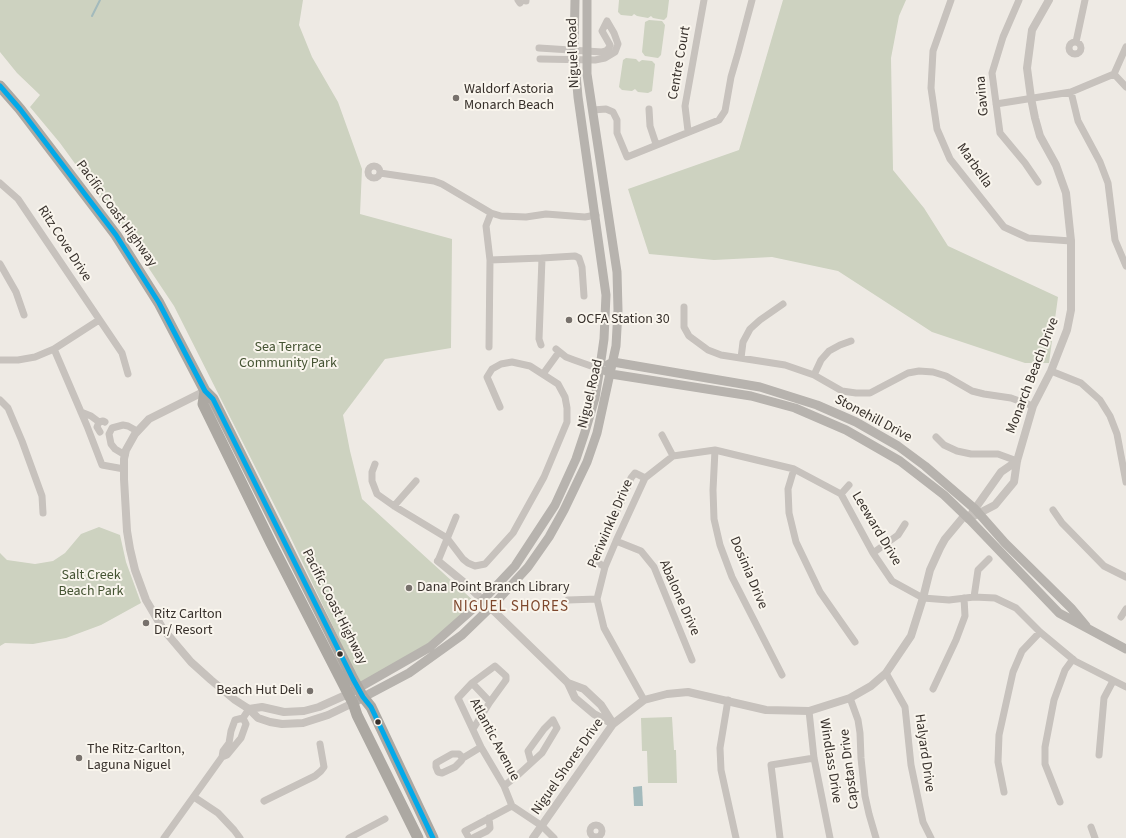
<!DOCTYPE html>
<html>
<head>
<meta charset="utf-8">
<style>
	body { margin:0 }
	canvas { display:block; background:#eeeae4 }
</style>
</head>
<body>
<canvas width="1126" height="838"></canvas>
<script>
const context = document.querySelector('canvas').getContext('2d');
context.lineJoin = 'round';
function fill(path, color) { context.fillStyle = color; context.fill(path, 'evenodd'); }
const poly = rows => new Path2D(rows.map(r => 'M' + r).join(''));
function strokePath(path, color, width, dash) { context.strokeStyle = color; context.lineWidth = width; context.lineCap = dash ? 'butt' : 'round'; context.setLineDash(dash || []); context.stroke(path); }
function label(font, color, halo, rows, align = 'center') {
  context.font = font + ' "Source Sans 3",sans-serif'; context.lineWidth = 4; context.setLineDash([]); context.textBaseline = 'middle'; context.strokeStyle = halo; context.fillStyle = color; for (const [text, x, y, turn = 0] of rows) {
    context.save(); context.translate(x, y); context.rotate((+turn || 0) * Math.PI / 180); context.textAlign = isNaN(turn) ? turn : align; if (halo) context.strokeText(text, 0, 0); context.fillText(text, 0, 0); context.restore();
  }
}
const green = poly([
	[0,0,303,0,299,25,312,57,338,102,362,169,360,214,452,239,451,348,385,359,343,415,350,451,362,499,476,603,439,637,360,683,289,534,174,306,124,231,60,143,30,107,40,95,17,73,0,52],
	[619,0,669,0,667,17,664,20,653,18,651,16,648,18,637,16,634,14,632,16,621,15,618,12],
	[783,0,906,0,899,16,891,58,893,170,924,208,948,246,1058,297,1049,363,1025,363,932,332,838,271,772,257,714,260,649,254,628,189,739,150],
	[649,20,662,21,665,25,661,55,658,58,645,56,642,52,645,22],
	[626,58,636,59,639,62,642,60,652,61,655,64,652,91,648,93,638,92,635,89,632,91,622,90,619,87,623,60],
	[99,527,120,535,126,562,141,603,101,625,66,638,33,644,5,643,0,646,0,553,7,560,35,564,53,561,65,553,81,534],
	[672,717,674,750,676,750,677,783,648,783,647,751,642,751,641,718]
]);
const water = poly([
	[642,786,643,806,634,806,633,787]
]);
const stream = poly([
	[92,16,100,0]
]);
const minor = poly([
	[518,0,520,3],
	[526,0,526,1],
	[951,0,933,51,931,88,937,129,950,159,1004,227,1028,238,1071,241],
	[1019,0,1003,37,992,73,1000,133,1025,163,1038,182],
	'1069 48a6 6 0 1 1 12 0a6 6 0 1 1-12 0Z',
	[1076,42,1085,0],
	[539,48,602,52,606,51,609,48,610,45,602,31,607,21,614,33,618,44,615,52,605,58,595,60,540,59],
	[1114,74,1126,87],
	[1071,92,1078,121,1100,162,1108,183,1115,240,1126,266],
	[996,104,1071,92,1114,74,1126,47],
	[649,109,650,126,656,144],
	[593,110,606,109,613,112,617,120,617,133,627,157,719,120,725,111,731,77,738,53,752,0],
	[688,131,685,106,704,0],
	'368 172a6 6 0 1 1 12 0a6 6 0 1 1-12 0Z',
	[380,173,434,181,442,184,491,213,501,216,526,217,546,214,585,217,596,215],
	[0,183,18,199,122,353,128,374],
	[542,258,575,256,579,258,582,267,584,296],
	[490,260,542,258,539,339,541,345],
	[0,264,16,292,24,315],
	[684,307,684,327,689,336,708,350,721,355,785,365,814,375,842,391,856,393,870,393,908,373,919,371,933,372,946,376,972,391,984,394,1011,398,1033,406],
	[489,347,490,260,486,226,491,213],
	[54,349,87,426,102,465,124,469],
	[556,349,566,357,574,360,591,366,600,367],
	[741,358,743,342,750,329,760,320,783,304],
	[0,360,18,360,35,357,54,349,99,320],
	[1051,371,1081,383,1100,400,1110,416,1117,434,1126,482],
	[543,374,559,352],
	[814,375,821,360,829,351,840,345,851,341],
	[0,400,8,408,22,441,42,496,43,513],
	[81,412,91,416,99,422,103,421,105,422],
	[99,422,97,427,100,432],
	[662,435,673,456],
	[936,437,944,445,957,451,971,454,998,454,1017,461],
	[715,450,713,490,714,519,720,545,732,577,782,675],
	[125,455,115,449,111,444,109,434,112,428,123,425,128,426,137,431],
	[375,464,372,472,372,481,377,494,394,506,447,538,463,559,468,563,475,566,485,564,513,533,544,477,567,422,567,408,565,397,558,384,530,366,512,362,501,364,492,369,487,377,500,407],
	[794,469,788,489,789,513,796,542,820,592,855,642],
	[841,494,849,485],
	[394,506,416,481],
	[1053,510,1062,523,1104,566,1126,577],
	[616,541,641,551,654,567,692,660],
	[873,553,898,535,905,524],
	[438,561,456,517],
	[605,567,595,561,608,529,622,501,631,478,635,473,645,478],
	[974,597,978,570,989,559],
	[568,600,597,599],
	[1121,617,1126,609],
	[886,673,905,707,911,765,923,822,931,838],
	[472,683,490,702],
	[933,689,956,640,965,616,964,598],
	[850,698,858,720,860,733,861,758,865,796,869,814,876,838],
	[644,700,604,628,597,599,605,567,616,541,645,478,673,456,715,450,794,469,841,494,873,553,892,581,923,598,949,600,974,597,995,598,1016,608,1040,632,1075,661,1126,687],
	[728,700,720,748,721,770,736,838],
	[809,711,814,758,830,838],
	[473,729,490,702,506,680,506,676,495,666,472,683,458,698,481,747,504,786,512,806,542,826,554,838],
	[1099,755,1104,698,1113,681],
	[222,757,227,755,241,738,246,724,243,718],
	[463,758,461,761,455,767,442,773,438,772,436,767,436,763,452,754,459,754,463,758,481,747],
	[504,786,519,774,542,753,557,728,553,720,544,729,528,751,531,762],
	[1004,792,998,762,999,735,1013,672,1022,651,1040,632],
	[194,797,218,813,234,830,240,838],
	[264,801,315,776,321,771,324,767,320,744],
	[1060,802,1045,764,1045,747,1054,700,1065,670,1073,659],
	'590 831a6 6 0 1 1 12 0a6 6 0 1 1-12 0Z',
	[1091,827,1095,838],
	[164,838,222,757,223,751,229,743,231,731,235,720,243,718,249,709],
	[349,838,385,819],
	[469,838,465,831,512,806],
	[473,838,487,831,490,828,489,818],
	[780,838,771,765,814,758]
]);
const tertiary = poly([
	[205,391,149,419,135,434,126,450,124,459,124,479,127,531,130,549,135,570,146,600,163,629,191,662,211,680,235,700,249,709,258,718,270,722,282,724,303,723,328,715,353,703],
	[972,513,1001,472,1017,461],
	[968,519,995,505,1014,482,1017,461,1033,406,1051,371,1067,330,1071,310,1071,241,1066,193,1056,165,1040,136,1035,118,1031,98,1027,68,1032,30,1049,0],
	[438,561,466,584,568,683,575,698,594,714,613,724],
	[568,683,584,689,601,705,612,722],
	[249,709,262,707,284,712,304,711,319,707,348,694],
	[533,838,613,724,644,700,667,694,688,692,766,710,809,711,850,698,871,686,886,673,911,636,923,598,930,570,940,548,945,539,965,515]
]);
const secondary = poly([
	[609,364,613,362,760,387,817,405,856,422,898,446,925,466,975,509,1005,543,1071,608,1086,626],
	[606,371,611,374,751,396,795,408,846,430,900,461,944,495,969,519,1059,613,1126,649],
	[353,691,430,647,483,600,515,566,555,505,576,459,585,432,595,398,600,367,604,339,606,295,578,97,574,51,575,0],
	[358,700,409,673,462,635,495,603,528,567,549,537,564,510,587,462,597,433,616,346,618,310,617,272,587,74,587,0]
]);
const trunk = poly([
	[0,86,20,109,116,235,159,303,205,391,213,399,353,679,363,697,371,707,433,838],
	[205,391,203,404,271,543,353,703,357,715,418,838]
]);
const bus1 = poly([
	[0,86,20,109,116,235,159,303,205,391,213,399,353,679,363,697,371,707,433,838]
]);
const markers = [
	[456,98,4,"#77716c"],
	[569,320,4,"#77716c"],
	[409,588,4,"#77716c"],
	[146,623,4,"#77716c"],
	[340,654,3.5,"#37302b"],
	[310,691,4,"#77716c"],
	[378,722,3.5,"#37302b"],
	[79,758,4,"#77716c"]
];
const streetNames = [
	["Niguel Road",574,53,-92],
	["Centre Court",680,63,-80],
	["Gavina",983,96,-95],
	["Marbella",974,166,55],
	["Pacific Coast Highway",116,214,54],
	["Ritz Cove Drive",64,244,57],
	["Monarch Beach Drive",1033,376,-69],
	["Niguel Road",591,394,-77],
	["Stonehill Drive",873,419,28],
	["Periwinkle Drive",611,524,-67],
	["Leeward Drive",876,529,59],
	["Dosinia Drive",748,573,67],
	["Abalone Drive",679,598,66],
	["Pacific Coast Highway",334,607,63],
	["Atlantic Avenue",494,740,62],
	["Halyard Drive",924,753,82],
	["Windlass Drive",830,761,81],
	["Niguel Shores Drive",568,767,-55],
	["Capstan Drive",850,769,-97]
];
const poiNames = [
	["Waldorf Astoria",464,90],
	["Monarch Beach",464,106],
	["OCFA Station 30",577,320],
	["Dana Point Branch Library",417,588],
	["Ritz Carlton",154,615],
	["Dr/ Resort",154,631],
	["Beach Hut Deli",302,691,"right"],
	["The Ritz-Carlton,",87,750],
	["Laguna Niguel",87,766]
];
const parkNames = [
	["Sea Terrace",288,348],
	["Community Park",288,364],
	["Salt Creek",91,576],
	["Beach Park",91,592]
];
const neighbourhoodNames = [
	["NIGUEL SHORES",511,608]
];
fill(green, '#cdd2c0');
fill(water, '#a3babc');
strokePath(stream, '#a3babc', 2);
strokePath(minor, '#c7c2bd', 7);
strokePath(tertiary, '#c7c2bd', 8);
strokePath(secondary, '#b7b3ae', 9);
strokePath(trunk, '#aca8a2', 11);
strokePath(bus1, '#03a9e8', 5);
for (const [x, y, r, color] of markers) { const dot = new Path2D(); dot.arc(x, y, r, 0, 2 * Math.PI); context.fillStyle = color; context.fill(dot); strokePath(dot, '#f9f5ed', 1.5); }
label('14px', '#37302b', '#f9f5ed', streetNames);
label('14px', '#37302b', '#f9f5ed', poiNames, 'left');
label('14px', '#445332', '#f9f5ed', parkNames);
context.letterSpacing = '1px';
label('15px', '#7e482d', '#f9f5ed', neighbourhoodNames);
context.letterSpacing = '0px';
</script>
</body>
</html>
